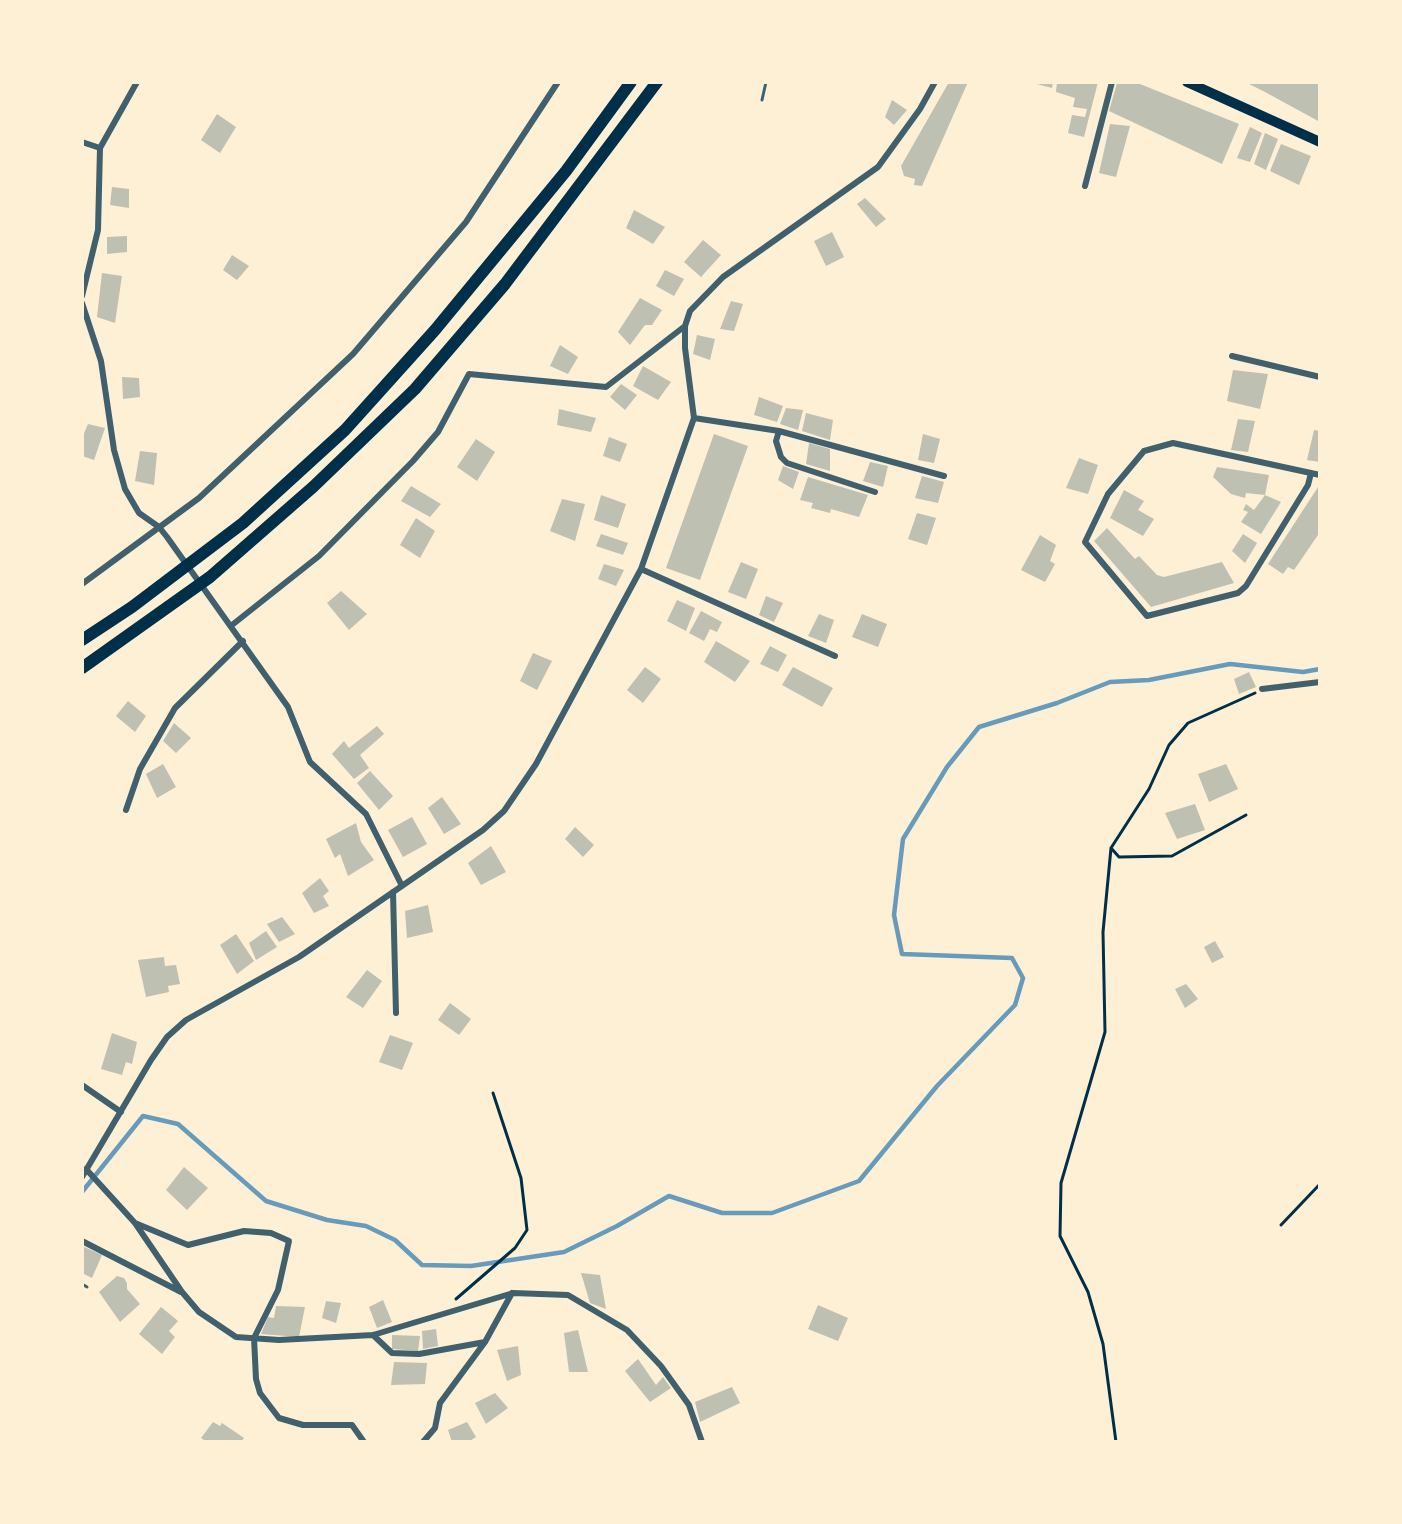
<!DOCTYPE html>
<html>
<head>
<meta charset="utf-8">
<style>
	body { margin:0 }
	#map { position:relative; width:1402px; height:1524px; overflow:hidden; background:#fdf0d5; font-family:"Roboto Condensed",sans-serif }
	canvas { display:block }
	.frame { position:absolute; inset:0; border:84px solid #fdf0d5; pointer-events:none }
</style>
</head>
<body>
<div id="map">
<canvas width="1402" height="1524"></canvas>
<div class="frame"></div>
</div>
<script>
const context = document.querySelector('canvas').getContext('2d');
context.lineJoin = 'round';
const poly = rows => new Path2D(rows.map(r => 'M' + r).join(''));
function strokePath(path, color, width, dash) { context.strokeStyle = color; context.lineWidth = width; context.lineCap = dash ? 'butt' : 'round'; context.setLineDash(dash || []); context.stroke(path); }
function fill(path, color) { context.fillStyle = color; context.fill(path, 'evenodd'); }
const stream = poly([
	[82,1192,143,1116,178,1124,266,1201,327,1220,366,1226,395,1240,422,1265,471,1266,564,1252,617,1226,669,1196,722,1213,772,1213,859,1181,937,1086,1015,1005,1023,978,1012,958,902,954,894,915,903,839,947,767,979,727,1057,703,1110,682,1149,680,1230,664,1303,672,1320,669]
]);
const building = poly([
	[949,82,968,82,922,186,914,185,915,179,904,176,901,166],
	[1029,82,1053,82,1052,88],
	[1057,82,1098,82,1084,137,1068,133,1072,115,1085,117,1087,109,1073,107,1075,98,1056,92],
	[1135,82,1239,124,1222,164,1109,111,1117,83],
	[1245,82,1320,82,1320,122,1265,92],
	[892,100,907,110,894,125,885,117],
	[217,114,236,127,220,153,201,140],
	[1110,124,1130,126,1116,177,1099,173],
	[1250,127,1262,133,1250,162,1237,158],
	[1265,133,1278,139,1266,170,1254,164],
	[1281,144,1311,156,1299,185,1270,171],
	[112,187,129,189,129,208,110,205],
	[865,198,886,219,876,227,857,204],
	[634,210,665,227,653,244,626,228],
	[832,232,844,257,826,266,814,241],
	[127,236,127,252,107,254,107,237],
	[703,240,721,255,701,277,684,262],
	[232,255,249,266,237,280,223,270],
	[665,270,684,279,674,296,656,286],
	[102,273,122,276,115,323,97,317],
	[640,298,662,310,652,325,645,325,630,345,618,332],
	[731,301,743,304,734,331,720,329],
	[697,335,715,339,710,360,693,354],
	[560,345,578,357,568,374,550,366],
	[643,366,671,382,658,400,633,386],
	[1233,370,1268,374,1260,409,1227,401],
	[122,377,139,378,140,397,123,399],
	[621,384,637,395,625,410,610,397],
	[759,397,783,406,777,422,754,415],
	[786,408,803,410,798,430,780,424],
	[559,409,596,418,591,432,557,425],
	[806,413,833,420,830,440,802,431],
	[1238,419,1255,421,1248,452,1231,450],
	[88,424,105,428,94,460,82,456,82,438],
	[1314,430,1320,431,1320,462,1307,460],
	[714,434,748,446,700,580,666,568],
	[923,434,940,439,934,463,918,460],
	[609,437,627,444,620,462,603,456],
	[476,439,495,452,477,481,457,467],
	[809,443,830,449,830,471,806,464],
	[140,451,157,453,154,485,135,481],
	[1079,458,1098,465,1088,494,1066,488],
	[870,462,888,466,883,487,863,481],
	[783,466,799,472,793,489,778,480],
	[1217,467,1269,475,1265,495,1246,493,1245,498,1231,494,1213,477],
	[922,476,944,482,938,503,915,498],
	[808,477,868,495,859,517,831,509,830,513,811,508,813,503,800,500],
	[1320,484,1320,532,1294,570,1288,567,1283,574,1268,564],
	[411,486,441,504,430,517,401,501],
	[1124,490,1144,501,1138,510,1154,519,1143,536,1110,518],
	[601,495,626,504,618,528,594,520],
	[1265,495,1281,502,1261,534,1241,522,1248,512,1243,510,1246,504,1254,510],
	[562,499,585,504,575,541,550,531],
	[917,513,936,518,927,545,908,539],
	[416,518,435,531,420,558,400,545],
	[1107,528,1135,559,1139,556,1157,575,1164,577,1222,562,1234,583,1151,607,1094,541],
	[601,534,628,543,623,555,596,546],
	[1243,534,1257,543,1245,563,1232,551],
	[1040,535,1056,545,1050,561,1055,564,1045,582,1021,570],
	[741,562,758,569,746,599,728,592],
	[604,564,624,570,616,586,598,579],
	[341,591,367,614,349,630,327,603],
	[766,596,783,603,774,622,759,615],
	[677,600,695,608,686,631,667,621],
	[701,611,722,622,717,632,710,629,704,641,689,633],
	[819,614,834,620,826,643,808,636],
	[862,614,887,624,878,647,852,637],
	[716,641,750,661,735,682,704,662],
	[770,646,787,655,778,672,760,664],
	[533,653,552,661,537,690,520,681],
	[645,667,661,679,643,703,627,690],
	[793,667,833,688,822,707,782,685],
	[1249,672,1256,687,1239,694,1234,679],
	[128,701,146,716,135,732,116,716],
	[174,723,191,738,176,753,163,741],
	[377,726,384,734,360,755,369,768,354,779,332,754,344,741,349,748],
	[163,764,176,787,157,798,146,774],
	[1226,764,1238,789,1209,802,1198,774],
	[370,771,393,796,379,810,357,783],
	[442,797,461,824,444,834,428,808],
	[1195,804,1205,830,1177,839,1165,813],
	[412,817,427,844,403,857,388,830],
	[356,823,361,842,374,860,348,876,340,854,335,858,326,839],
	[575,827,594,845,583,857,565,839],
	[491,846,506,872,481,885,468,863],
	[320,878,329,891,323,896,329,906,314,913,302,893],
	[428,905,433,932,407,938,405,911],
	[282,917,295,934,279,942,267,924],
	[266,931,277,947,256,960,249,943],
	[236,934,254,961,237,974,220,945],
	[1215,941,1224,957,1212,963,1204,947],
	[164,957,165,966,176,965,180,984,168,986,169,992,146,997,138,960],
	[367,970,382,981,363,1008,346,997],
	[1186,984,1198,999,1185,1008,1175,989],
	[450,1003,471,1019,459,1035,438,1020],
	[112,1033,137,1042,132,1064,126,1062,122,1075,101,1069],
	[390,1035,413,1043,402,1070,379,1062],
	[184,1167,208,1188,187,1210,166,1190],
	[82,1246,102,1255,92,1278,82,1273],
	[581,1273,600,1275,606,1309,590,1303],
	[117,1276,124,1278,127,1283,127,1289,140,1304,120,1322,99,1292],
	[383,1300,392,1322,377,1328,369,1307],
	[326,1301,341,1303,336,1323,322,1318],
	[818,1305,848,1318,838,1341,808,1329],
	[276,1306,305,1307,299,1337,261,1334,268,1317,274,1318],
	[161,1307,178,1321,169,1331,175,1337,162,1354,139,1334],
	[436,1329,438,1346,423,1349,422,1331],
	[578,1330,588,1372,569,1372,564,1333],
	[392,1335,420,1336,418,1351,392,1349],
	[518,1346,521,1375,507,1381,497,1350],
	[638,1359,656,1385,663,1377,671,1388,650,1402,625,1371],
	[394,1362,427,1363,425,1384,391,1385],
	[732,1387,740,1403,700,1422,695,1402],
	[495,1393,508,1408,486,1424,475,1403],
	[213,1422,220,1426,222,1423,244,1438,241,1442,207,1442,201,1438],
	[467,1422,476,1437,468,1442,452,1442,448,1430]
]);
const path = poly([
	[1246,815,1172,856,1119,857,1111,848,1149,789,1169,745,1188,723,1255,693],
	[1111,848,1103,932,1105,1032,1061,1183,1060,1236,1088,1292,1103,1344,1116,1442],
	[1281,1225,1320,1184],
	[456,1299,515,1248,527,1230,521,1178,493,1093]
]);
const service = poly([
	[762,100,766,82],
	[82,1284,87,1287]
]);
const minor = poly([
	[82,142,100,148],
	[1085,186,1112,82],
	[82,296,98,230,100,148,137,82],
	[82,303,101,361,114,450,125,489,139,513,159,527,167,537,288,707,310,762,366,814,402,886],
	[1232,356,1320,377],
	[694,418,779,431,944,476],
	[779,431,776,441,781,457,787,463,875,492],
	[1311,473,1308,485,1246,586,1238,593,1147,616,1085,542,1108,494,1144,451,1173,443,1320,475],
	[641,569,835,656],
	[82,584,199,498,353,354,466,222,558,82],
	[232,625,319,556,413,461,438,432,469,374,606,387,685,326],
	[1262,689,1320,682],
	[126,810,140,769,175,708,243,641],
	[393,892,396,1013],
	[82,1085,121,1112],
	[86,1169,135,1223,182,1292,199,1312,236,1337,279,1340,373,1335,513,1293,568,1295,627,1330,661,1366,689,1405,702,1442],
	[82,1177,151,1060,167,1037,186,1020,299,957,483,830,504,811,536,764,641,569,694,418,685,348,685,326,690,311,723,277,878,167,920,109,935,82],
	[135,1223,188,1245,244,1231,271,1233,289,1241,278,1290,254,1338,256,1379,260,1393,279,1418,303,1425,352,1425,364,1442],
	[82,1241,181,1292],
	[373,1335,392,1353,419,1354,485,1342],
	[423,1442,435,1428,440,1403,485,1342,512,1293]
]);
const trunk = poly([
	[1187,82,1320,142]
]);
const motorway = poly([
	[82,640,132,607,243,523,345,430,435,330,566,171,631,82],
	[82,668,210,577,313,487,415,389,505,284,657,82]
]);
strokePath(stream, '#669bbc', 4.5);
fill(building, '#bec0b2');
strokePath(path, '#003049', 3);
strokePath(service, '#3f606c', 3);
strokePath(minor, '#3f606c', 6);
strokePath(trunk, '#003049', 10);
strokePath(motorway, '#003049', 12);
</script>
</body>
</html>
